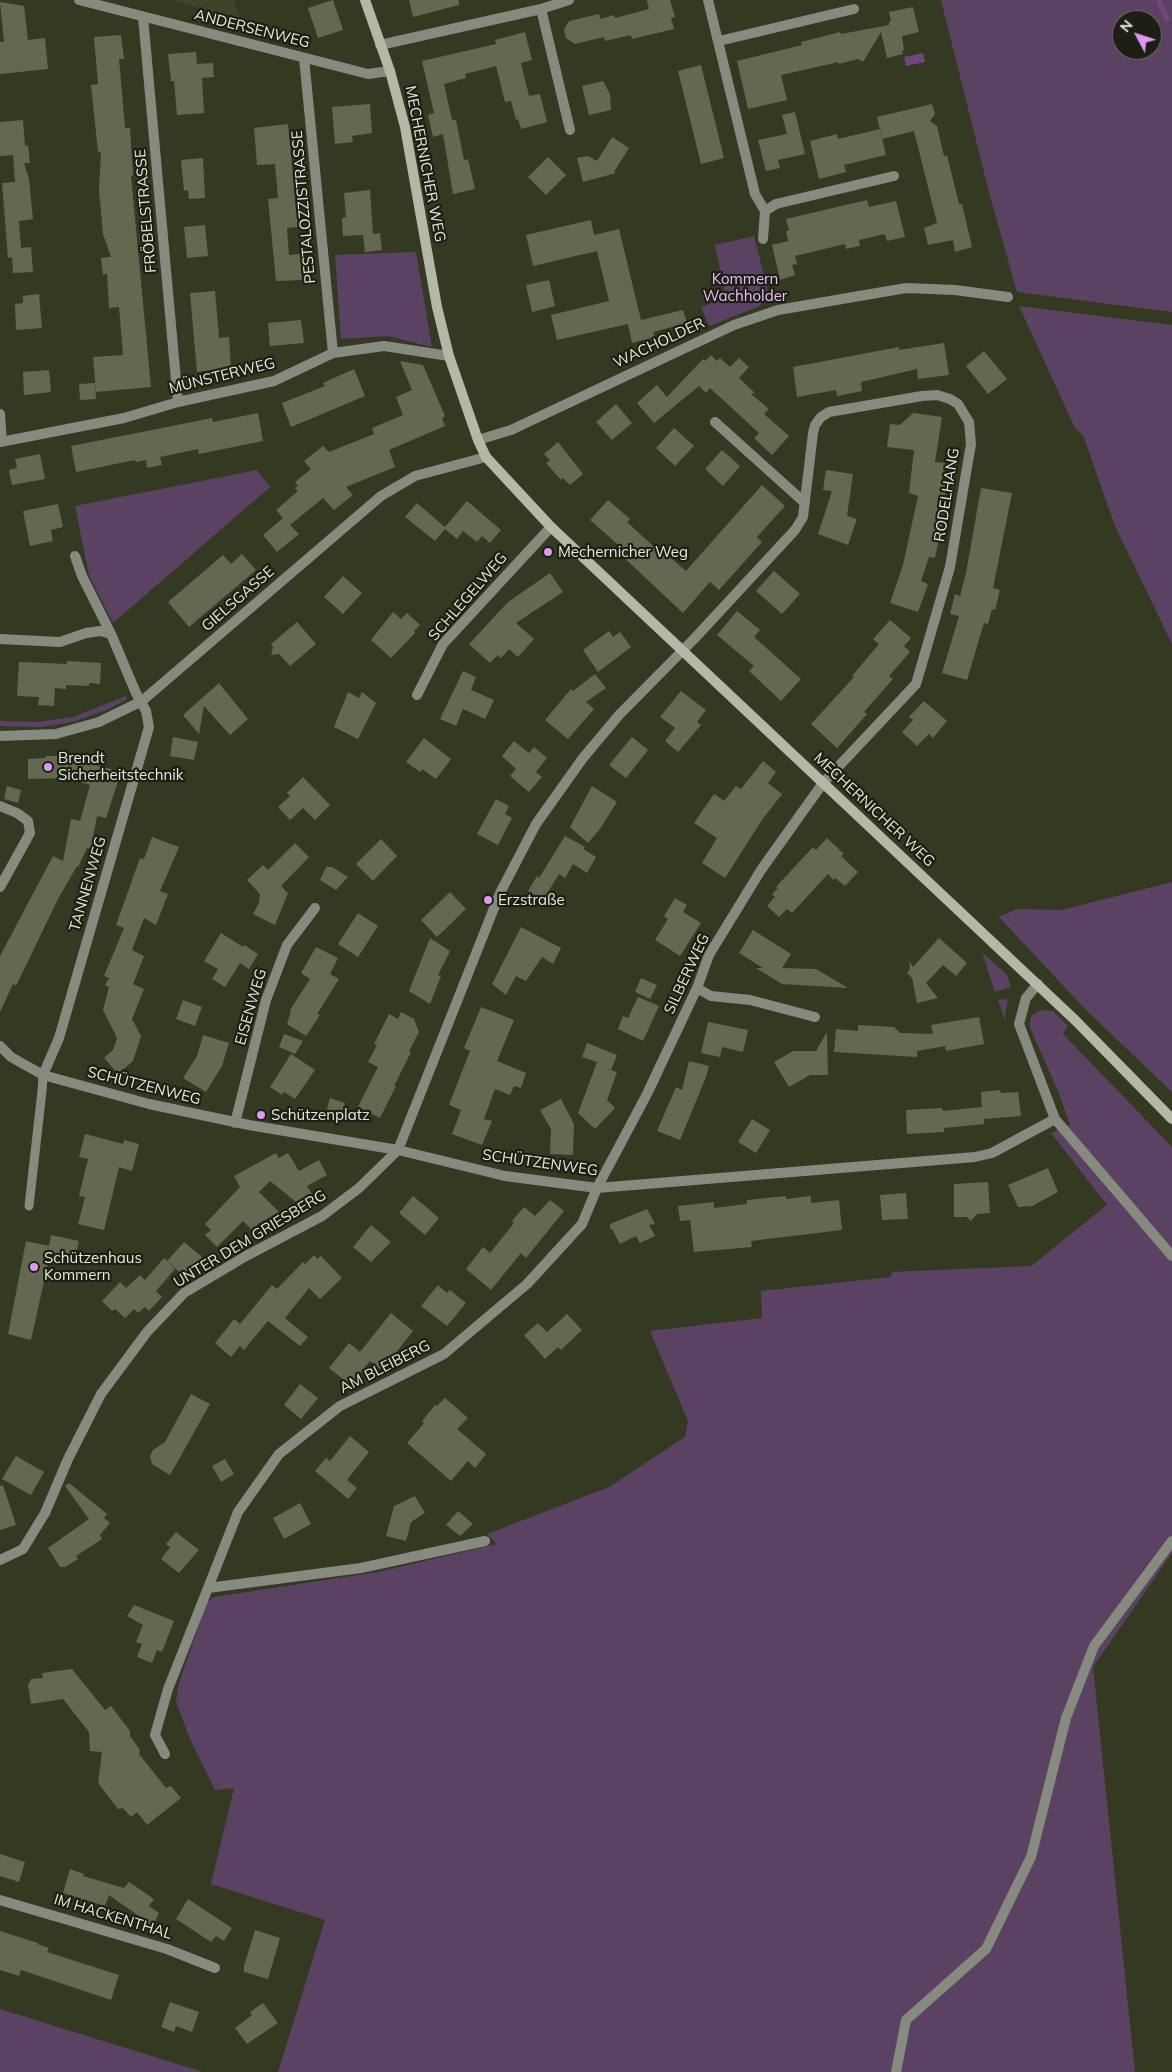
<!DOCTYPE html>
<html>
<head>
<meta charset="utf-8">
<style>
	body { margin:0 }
	#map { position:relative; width:1172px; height:2072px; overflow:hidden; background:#343a22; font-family:Mulish,sans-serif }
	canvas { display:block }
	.north { position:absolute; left:1112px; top:10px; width:50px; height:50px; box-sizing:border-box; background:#1d1f15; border:1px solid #6d7064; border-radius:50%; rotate:310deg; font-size:14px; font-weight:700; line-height:20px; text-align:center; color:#e5e9da }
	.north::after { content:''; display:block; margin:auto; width:18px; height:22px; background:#de98f2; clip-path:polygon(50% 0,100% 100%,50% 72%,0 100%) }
</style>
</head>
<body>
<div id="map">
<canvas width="1172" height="2072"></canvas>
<div class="north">N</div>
</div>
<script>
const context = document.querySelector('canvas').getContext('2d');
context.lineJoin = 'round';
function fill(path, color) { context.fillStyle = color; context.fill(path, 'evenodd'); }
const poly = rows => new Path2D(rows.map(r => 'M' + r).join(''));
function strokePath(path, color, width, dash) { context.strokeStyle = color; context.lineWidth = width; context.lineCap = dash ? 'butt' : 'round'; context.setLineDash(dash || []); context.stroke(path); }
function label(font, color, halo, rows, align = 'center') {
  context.font = font + ' Mulish,sans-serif'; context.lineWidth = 4.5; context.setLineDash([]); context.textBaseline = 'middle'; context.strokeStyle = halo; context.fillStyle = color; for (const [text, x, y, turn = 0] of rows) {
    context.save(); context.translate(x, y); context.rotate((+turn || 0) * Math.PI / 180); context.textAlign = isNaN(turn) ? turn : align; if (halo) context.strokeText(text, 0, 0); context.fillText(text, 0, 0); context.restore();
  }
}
const built = poly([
	[169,0,233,0,240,18]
]);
const green = poly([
	[941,0,1172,0,1172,312,1017,292,990,196],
	[1122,20,1152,20,1152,50,1122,50],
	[754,236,768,292,760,306,709,326,701,307,726,298,715,245],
	[416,252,432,347,388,336,341,339,335,255],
	[1019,306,1172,325,1172,644,1115,526,1083,435,1075,428],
	[257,470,270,487,113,623,89,575,75,506],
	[126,696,127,699,107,710,72,722,40,727,0,726,0,721,37,722,73,717],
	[1172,882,1172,1092,1085,1009,999,917,1017,909,1062,910],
	[982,952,1007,975,1011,987,995,992],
	[1008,999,1005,1013,1006,1023,998,1000],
	[1041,1010,1053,1011,1068,1026,1063,1034,1172,1147,1172,1553,1093,1667,1135,2072,278,2072,325,1920,211,1884,234,1788,215,1790,190,1739,176,1702,179,1683,207,1602,214,1597,378,1572,497,1544,487,1534,609,1487,685,1437,688,1421,650,1331,762,1318,761,1291,891,1277,892,1272,1031,1266,1107,1205,1051,1133,1070,1125,1058,1091,1030,1028,1030,1020,1032,1015],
	[0,2009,203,2072,0,2072]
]);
const water = poly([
	[923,53,925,62,906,66,904,57]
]);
const stream = poly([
	[1159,0,1167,19]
]);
const building = poly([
	[333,0,343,30,318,38,308,8],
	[409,0,459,0,459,5,413,17],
	[647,0,670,0,675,17,671,18,674,29,632,39,631,35,605,41,604,37,575,44,566,38,564,29,569,21,599,14,600,19,614,15,615,18,649,9],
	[0,2,24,6,28,40,45,38,48,69,0,74,0,42,4,42],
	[913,7,919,32,902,36,904,50,902,51,903,54,887,58,881,32,863,62,858,59,839,64,839,62,781,75,787,100,748,109,737,61,802,45,801,42,840,32,841,34,889,25,889,22,891,21,889,12],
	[525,32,532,60,521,63,529,96,540,94,547,122,521,129,518,119,516,120,511,101,505,102,496,66,465,74,466,78,444,84,452,120,456,120,464,160,468,159,475,189,453,194,443,134,433,137,428,115,434,113,422,61,496,44,495,40],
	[121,35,124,59,119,59,125,128,130,128,133,176,131,176,151,387,96,392,93,357,123,355,119,307,109,308,107,274,103,275,101,258,111,257,103,234,99,190,101,152,98,152,91,85,98,84,94,37],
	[196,52,197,64,213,63,214,77,202,78,204,113,177,115,174,81,171,81,168,54],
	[701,65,724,158,701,164,678,71],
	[603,81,610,94,611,110,589,115,582,86],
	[370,104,372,133,352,136,353,142,335,144,332,107],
	[932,104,935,114,930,121,937,126,944,156,947,155,959,204,962,204,972,247,955,252,953,240,928,245,924,228,937,223,914,131,882,139,877,117],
	[795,112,805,154,778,160,780,168,766,171,758,140,787,134,782,115],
	[23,120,25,146,28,145,30,163,24,163,29,179,33,219,19,221,21,248,31,247,33,272,13,273,12,257,8,258,2,183,15,182,13,155,0,156,0,122],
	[288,124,298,227,287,228,289,255,300,254,302,280,276,281,268,199,278,198,275,164,257,165,254,128],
	[880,129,886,155,844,165,846,172,819,179,810,141,837,134,838,139],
	[612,137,629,148,614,172,616,173,583,182,577,158,588,156,597,161],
	[548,157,566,175,546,195,528,177],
	[203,158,205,198,189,199,188,190,184,191,181,160],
	[370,190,373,234,380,233,382,250,365,252,363,235,343,236,342,218,346,217,344,193],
	[867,200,869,207,896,201,905,237,887,241,885,234,859,240,860,246,846,249,845,244,795,256,797,264,792,265,795,275,780,280,772,245,788,241,786,231,789,231,786,219],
	[591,220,594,235,619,229,641,320,683,310,687,323,653,332,655,337,632,343,628,324,557,340,551,315,609,301,597,251,533,266,526,235],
	[205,225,208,256,187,258,184,227],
	[549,280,555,306,532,312,526,285],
	[215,291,219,338,229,337,231,367,197,372,190,293],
	[39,294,42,328,16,330,15,304,23,303,23,296],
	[301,320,304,343,270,346,268,323],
	[944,343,949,375,918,379,917,369,861,382,862,391,837,396,836,390,797,397,793,367,899,347,899,350],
	[984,351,1007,379,988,394,966,366],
	[711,355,717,361,720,358,730,367,739,358,749,367,739,378,755,393,751,394,769,409,764,414,789,436,772,455,754,438,759,433,710,388,706,393,699,386,654,423,637,403,657,385,667,397,703,359,705,361],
	[400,361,423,365,445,416,442,418,445,426,389,450,395,467,346,487,353,495,334,510,323,498,290,525,299,534,277,552,263,535,283,518,276,510,298,491,295,488,298,486,295,482,311,469,304,461,323,446,329,452,374,434,372,428,403,415,396,397,412,390],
	[354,369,365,396,291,427,282,403,325,386,323,383],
	[49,370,51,392,24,395,23,372],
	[95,383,96,399,80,400,79,384],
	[616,404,632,423,612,440,596,422],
	[258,413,263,441,199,454,198,449,160,457,162,465,147,468,146,460,136,462,135,460,76,472,71,446,212,418,213,422],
	[913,413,942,417,935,462,945,463,942,479,947,481,942,524,935,558,929,557,921,581,928,584,918,612,890,603,903,565,918,496,909,493,914,450,887,447,890,424,900,425],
	[674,428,694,446,675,466,656,448],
	[558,442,583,474,570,485,563,478,561,480,546,463,550,460,544,454],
	[722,450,740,466,723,486,705,469],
	[40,454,45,479,12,485,9,470,17,468,15,459],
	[826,470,853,474,847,516,857,519,848,545,818,534,832,491,823,490],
	[762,485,785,506,757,537,762,542,719,590,710,582,683,613,619,553,623,549,590,520,608,500,630,519,627,522,665,557,667,555,686,571],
	[981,488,1012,493,993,588,1000,590,995,610,992,609,988,624,984,623,967,680,942,673,959,616,950,614,955,594,960,596,966,573],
	[467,501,501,530,490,543,482,536,477,542,463,531,457,539,445,529,435,541,405,517,417,503,445,527],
	[58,504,63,527,51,530,53,541,30,546,23,511],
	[242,554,256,570,189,627,168,602,223,555,231,564],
	[774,571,800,594,782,614,756,591],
	[550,573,563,592,516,623,534,639,518,657,509,649,501,658,498,655,490,663,469,644,508,602],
	[343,576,362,593,343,614,324,597],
	[737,611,760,630,754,637,801,679,781,701,749,671,754,666,717,635],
	[393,612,401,619,407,613,420,625,414,631,415,633,391,658,371,640],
	[890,620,911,638,904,646,910,652,889,676,893,679,864,712,867,714,837,748,811,724,854,677,852,676,879,644,873,639],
	[297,622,316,644,290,666,279,654,271,655,273,647,271,644],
	[609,631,613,637,620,632,631,647,598,672,583,650],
	[67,661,101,663,100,684,89,683,89,686,66,685,66,689,55,688,54,706,38,705,39,697,17,696,19,662,67,664],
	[463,671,476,677,471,690,494,700,485,719,463,709,456,726,440,719],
	[595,674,606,688,586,702,594,709,568,739,545,720,571,689,573,691],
	[219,683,248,719,230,735,204,706,199,734,183,715],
	[681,691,706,710,697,722,701,725,678,752,665,741,675,728,660,717],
	[348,692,359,698,362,692,376,703,358,739,334,727],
	[924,701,947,721,933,738,929,734,917,746,902,732,913,720,909,717],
	[173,737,198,742,194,760,170,756],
	[632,737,648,750,626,778,609,765],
	[424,738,451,759,436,779,422,769,420,772,406,762],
	[514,741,529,753,534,747,547,758,536,772,542,777,529,792,510,776,516,769,502,756],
	[46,756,65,756,121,772,106,818,97,816,91,848,87,848,78,867,77,866,58,899,16,986,13,984,0,1012,0,956,53,856,63,861,71,819,80,821,90,785,66,778,28,779,28,759,46,758],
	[763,761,776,772,768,783,782,794,762,820,725,878,702,863,717,838,694,823,714,794,724,801,736,786,741,789],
	[303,777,330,805,315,820,303,808,290,820,278,807,290,796,287,793],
	[7,786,21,790,18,803,4,799],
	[592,786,617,802,600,829,588,843,570,827],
	[496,799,509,806,505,814,512,818,498,845,477,834],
	[565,836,585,847,583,849,596,857,587,873,573,864,565,878,559,874,543,900,528,891,537,876,539,878],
	[152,837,179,847,160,891,168,894,156,925,144,918,132,950,144,956,133,984,144,989,132,1019,141,1036,133,1061,118,1074,104,1058,113,1050,117,1038,103,1010,109,987,105,985,109,978,104,976,124,928,116,925,140,858,144,859],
	[827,838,844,854,841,856,858,872,845,886,835,878,833,880,828,874,792,913,787,909,779,917,767,906,775,897,772,894,778,888,776,887,813,847,816,850],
	[381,839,397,856,373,881,356,864],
	[295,843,309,857,281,886,288,893,275,925,253,914,259,903,260,894,247,880,263,865,268,870],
	[326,867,332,867,348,877,336,890,320,880],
	[450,892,466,909,437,937,421,920],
	[675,898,687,905,683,912,701,923,680,956,655,940,668,919,664,916],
	[358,913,378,926,358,957,338,944],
	[521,927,561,948,553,964,542,957,526,981,516,976,506,995,492,984],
	[753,930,791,954,782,968,816,969,848,988,782,984,756,968,763,968,739,953],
	[221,933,243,947,244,945,258,954,249,969,240,963,225,987,212,979,218,969,204,961],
	[430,938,450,951,438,975,441,976,430,1004,409,991],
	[939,938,967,963,956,976,943,965,926,983,938,998,917,1003,912,978,907,973,910,969,909,961,913,967],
	[316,947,338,958,330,974,339,979,317,1014,320,1015,306,1036,287,1024,291,1011,290,1010,310,979,301,973],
	[641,978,657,985,650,999,635,992],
	[638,997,659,1006,643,1041,618,1029,623,1016,628,1018],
	[183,1000,202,1007,195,1026,176,1019],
	[481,1007,514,1020,497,1061,526,1073,521,1088,514,1086,510,1095,495,1089,484,1119,492,1121,482,1145,452,1134,461,1110,449,1105,470,1051,464,1048],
	[401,1012,414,1019,419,1032,409,1051,411,1052,394,1086,396,1086,380,1118,358,1107,378,1067,368,1062,377,1045,374,1044,389,1014,398,1019],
	[979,1017,984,1044,946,1051,945,1046,917,1051,917,1057,834,1052,836,1029,858,1031,858,1025,894,1027,900,1033,933,1034,931,1025],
	[708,1022,748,1030,743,1052,722,1047,720,1057,701,1053],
	[827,1032,828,1075,810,1075,789,1087,774,1062,793,1051,816,1051],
	[284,1034,303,1041,295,1054,279,1047],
	[203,1035,229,1043,222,1066,206,1092,183,1078,197,1056],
	[587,1043,617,1055,611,1070,617,1072,607,1100,615,1108,595,1129,578,1113,597,1062,582,1057],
	[291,1054,315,1070,295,1099,284,1092,282,1095,270,1087],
	[689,1061,709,1066,706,1077,680,1140,657,1131,676,1087,682,1090],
	[1000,1090,1001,1093,1018,1092,1021,1116,984,1119,984,1124,944,1128,944,1132,907,1134,906,1110,942,1108,943,1111,982,1107,981,1092],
	[330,1098,345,1103,341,1118,326,1113],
	[561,1099,574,1124,573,1155,550,1154,551,1129,540,1110],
	[752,1119,770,1130,756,1153,738,1142],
	[85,1134,123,1144,124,1140,139,1144,132,1171,119,1167,104,1230,78,1224,85,1197,79,1196,88,1159,79,1157],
	[276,1153,279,1158,288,1153,299,1171,319,1160,327,1175,307,1186,312,1194,296,1202,270,1181,259,1192,279,1212,258,1224,252,1230,243,1221,217,1247,205,1235,211,1230,205,1224,240,1187,234,1176],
	[1048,1168,1058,1192,1032,1206,1018,1207,1008,1185],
	[988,1182,990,1213,977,1214,971,1221,967,1217,954,1217,954,1184],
	[906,1193,908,1219,882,1220,880,1195],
	[413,1196,439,1218,425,1235,399,1213],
	[786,1196,786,1199,811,1196,811,1203,839,1200,842,1230,751,1241,752,1247,694,1252,690,1220,680,1221,678,1206,714,1202,714,1208,747,1204,747,1200],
	[550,1200,564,1211,526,1258,521,1253,491,1290,466,1269,483,1247,490,1253,514,1223,512,1221,524,1207,535,1216],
	[647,1209,655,1224,649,1225,655,1236,640,1243,636,1236,620,1244,612,1229,610,1229,610,1224],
	[371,1225,391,1242,371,1262,353,1247],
	[51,1235,79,1241,74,1261,50,1255,31,1340,8,1334,26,1241,49,1246],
	[184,1242,202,1257,185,1277,167,1261],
	[314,1255,317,1259,321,1256,342,1278,320,1299,309,1288,285,1318,308,1337,300,1346,268,1321,244,1350,240,1346,231,1357,215,1343,234,1319,240,1324,272,1285,277,1289,303,1262,305,1264],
	[164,1258,175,1269,156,1291,162,1297,149,1311,145,1307,138,1313,134,1309,125,1318,115,1309,112,1311,102,1301,120,1282,126,1288,140,1275,145,1280],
	[438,1285,447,1293,450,1290,466,1303,447,1326,421,1306],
	[391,1313,413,1331,390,1360,388,1358,380,1369,370,1361,350,1385,329,1368,349,1343,360,1352],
	[567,1314,582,1330,561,1350,558,1347,545,1359,524,1335,538,1323,547,1332],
	[300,1384,318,1398,301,1419,284,1405],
	[191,1394,210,1404,170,1475,152,1464,150,1456,153,1450,165,1442],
	[445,1398,468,1418,457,1429,486,1454,475,1468,468,1461,451,1481,407,1443,424,1423,422,1421,435,1405,437,1406],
	[350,1436,369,1452,347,1480,357,1488,348,1499,315,1471,326,1458,330,1461],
	[16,1456,44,1472,31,1495,2,1479],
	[225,1459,234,1474,221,1482,212,1466],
	[69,1483,107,1514,104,1518,110,1523,100,1535,102,1539,76,1556,78,1559,65,1567,60,1567,48,1548,89,1519,65,1486],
	[3,1485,16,1525,0,1530,0,1486],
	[415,1496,425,1513,411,1522,406,1541,386,1536,394,1506],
	[300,1503,311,1524,284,1539,273,1518],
	[458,1511,473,1524,460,1536,446,1525],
	[176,1532,199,1550,179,1573,161,1559,170,1547,166,1544],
	[134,1605,174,1621,162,1652,157,1650,152,1663,137,1657,142,1644,136,1642,143,1625,127,1616],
	[72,1669,105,1710,111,1706,130,1731,130,1736,140,1750,139,1754,166,1788,171,1786,181,1798,147,1825,137,1812,131,1817,123,1808,118,1809,98,1783,102,1752,90,1751,89,1732,63,1699,31,1704,28,1685,31,1679,43,1678,42,1673],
	[0,1854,25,1862,19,1882,0,1876],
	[70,1869,84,1874,83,1876,124,1888,129,1882,154,1899,149,1906,159,1913,153,1926,109,1895,105,1906,63,1893],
	[188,1899,232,1928,224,1941,216,1936,211,1942,176,1919],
	[255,1930,280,1938,268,1979,244,1972,244,1966],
	[0,1931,38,1943,37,1944,49,1948,47,1952,119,1975,111,2000,21,1970,19,1976,0,1970],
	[170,2002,199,2012,192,2032,176,2026,174,2032,161,2027],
	[263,2003,278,2023,247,2044,235,2028,252,2015,250,2012]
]);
const lane = poly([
	[29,1206,42,1091,43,1075]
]);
const street = poly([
	[79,0,368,74,390,71],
	[708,0,755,194,765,211,776,204,894,176],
	[541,9,570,130],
	[143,17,178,402],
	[719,41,854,9],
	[380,45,541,9,569,0],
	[304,58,333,353],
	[763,239,765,211],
	[0,414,2,442],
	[715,422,805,503],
	[478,440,511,430,734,325,778,310,906,288,955,290,1008,297],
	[0,442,124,418,178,402,274,381,333,353,384,346,449,356],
	[75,556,82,576,111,634],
	[0,639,60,642,86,633,100,631,111,634,136,693,146,711,149,727,59,1038,43,1075],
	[417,695,443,644,551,527],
	[0,736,56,734,99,722,142,701,381,496,415,476,486,457],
	[0,806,17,813,28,821,30,833,0,887],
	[1038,984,1026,998,1019,1024,1055,1119,1172,1256],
	[697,988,711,996,750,1000,815,1017],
	[0,1046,11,1057,43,1075,149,1104,249,1125,398,1150,505,1176,597,1188,975,1157,992,1153,1055,1119],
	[235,1123,266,1000,287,945,315,908],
	[0,1560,23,1549,45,1513,68,1459,101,1394,147,1332,184,1293,246,1256,322,1216,359,1188,398,1150,500,893,536,824,583,758,619,715,694,639,795,530,803,517,813,433,815,425,821,417,829,412,922,396,937,395,950,399,958,404,969,422,971,444,950,567,916,684,823,783,761,870,709,955,697,988,647,1094,597,1188,582,1224,527,1284,444,1354,340,1406,279,1454,238,1512,168,1689,155,1735,165,1754],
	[208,1588,361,1568,485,1541],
	[0,1900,167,1949,215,1968],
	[896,2072,906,2020,986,1949,1031,1857,1066,1718,1094,1646,1172,1541]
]);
const secondary = poly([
	[365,0,390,71,405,127,437,307,449,356,478,440,486,457,551,527,1075,1020,1172,1119]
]);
const markers = [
	[548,552,5,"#de98f2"],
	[48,767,5,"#de98f2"],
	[488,900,5,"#de98f2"],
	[261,1115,5,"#de98f2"],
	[34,1267,5,"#de98f2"]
];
const streetNames = [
	["ANDERSENWEG",252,29,14],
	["MECHERNICHER WEG",425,164,79],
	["PESTALOZZISTRASSE",304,207,-95],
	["FRÖBELSTRASSE",146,211,-95],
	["WACHOLDER",659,343,-25],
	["MÜNSTERWEG",222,376,-14],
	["RODELHANG",947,495,-81],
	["SCHLEGELWEG",468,597,-49],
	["GIELSGASSE",238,599,-41],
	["MECHERNICHER WEG",874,810,43],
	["TANNENWEG",88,884,-74],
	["SILBERWEG",687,974,-65],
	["EISENWEG",251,1007,-74],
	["SCHÜTZENWEG",144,1086,14],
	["SCHÜTZENWEG",540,1163,8],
	["UNTER DEM GRIESBERG",250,1239,-31],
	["AM BLEIBERG",385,1367,-27],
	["IM HACKENTHAL",113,1917,17]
];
const parkNames = [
	["Kommern",745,279],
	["Wachholder",745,296]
];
const poiNames = [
	["Mechernicher Weg",558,552],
	["Brendt",58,758],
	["Sicherheitstechnik",58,775],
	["Erzstraße",498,900],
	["Schützenplatz",271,1115],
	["Schützenhaus",44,1258],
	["Kommern",44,1275]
];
fill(built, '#3d4427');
fill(green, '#5b4262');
fill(water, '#70477b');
strokePath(stream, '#70477b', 5.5);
fill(building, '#636950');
strokePath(lane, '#878a7e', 9);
strokePath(street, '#878a7e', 10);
strokePath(secondary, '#b4b8a6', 10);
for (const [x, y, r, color] of markers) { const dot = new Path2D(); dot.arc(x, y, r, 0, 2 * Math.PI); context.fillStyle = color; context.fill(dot); strokePath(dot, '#1d1f15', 2); }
label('15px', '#e5e9da', '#1d1f15', streetNames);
label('15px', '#eebdfd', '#1d1f15', parkNames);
label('15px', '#e5e9da', '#1d1f15', poiNames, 'left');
</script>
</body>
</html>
